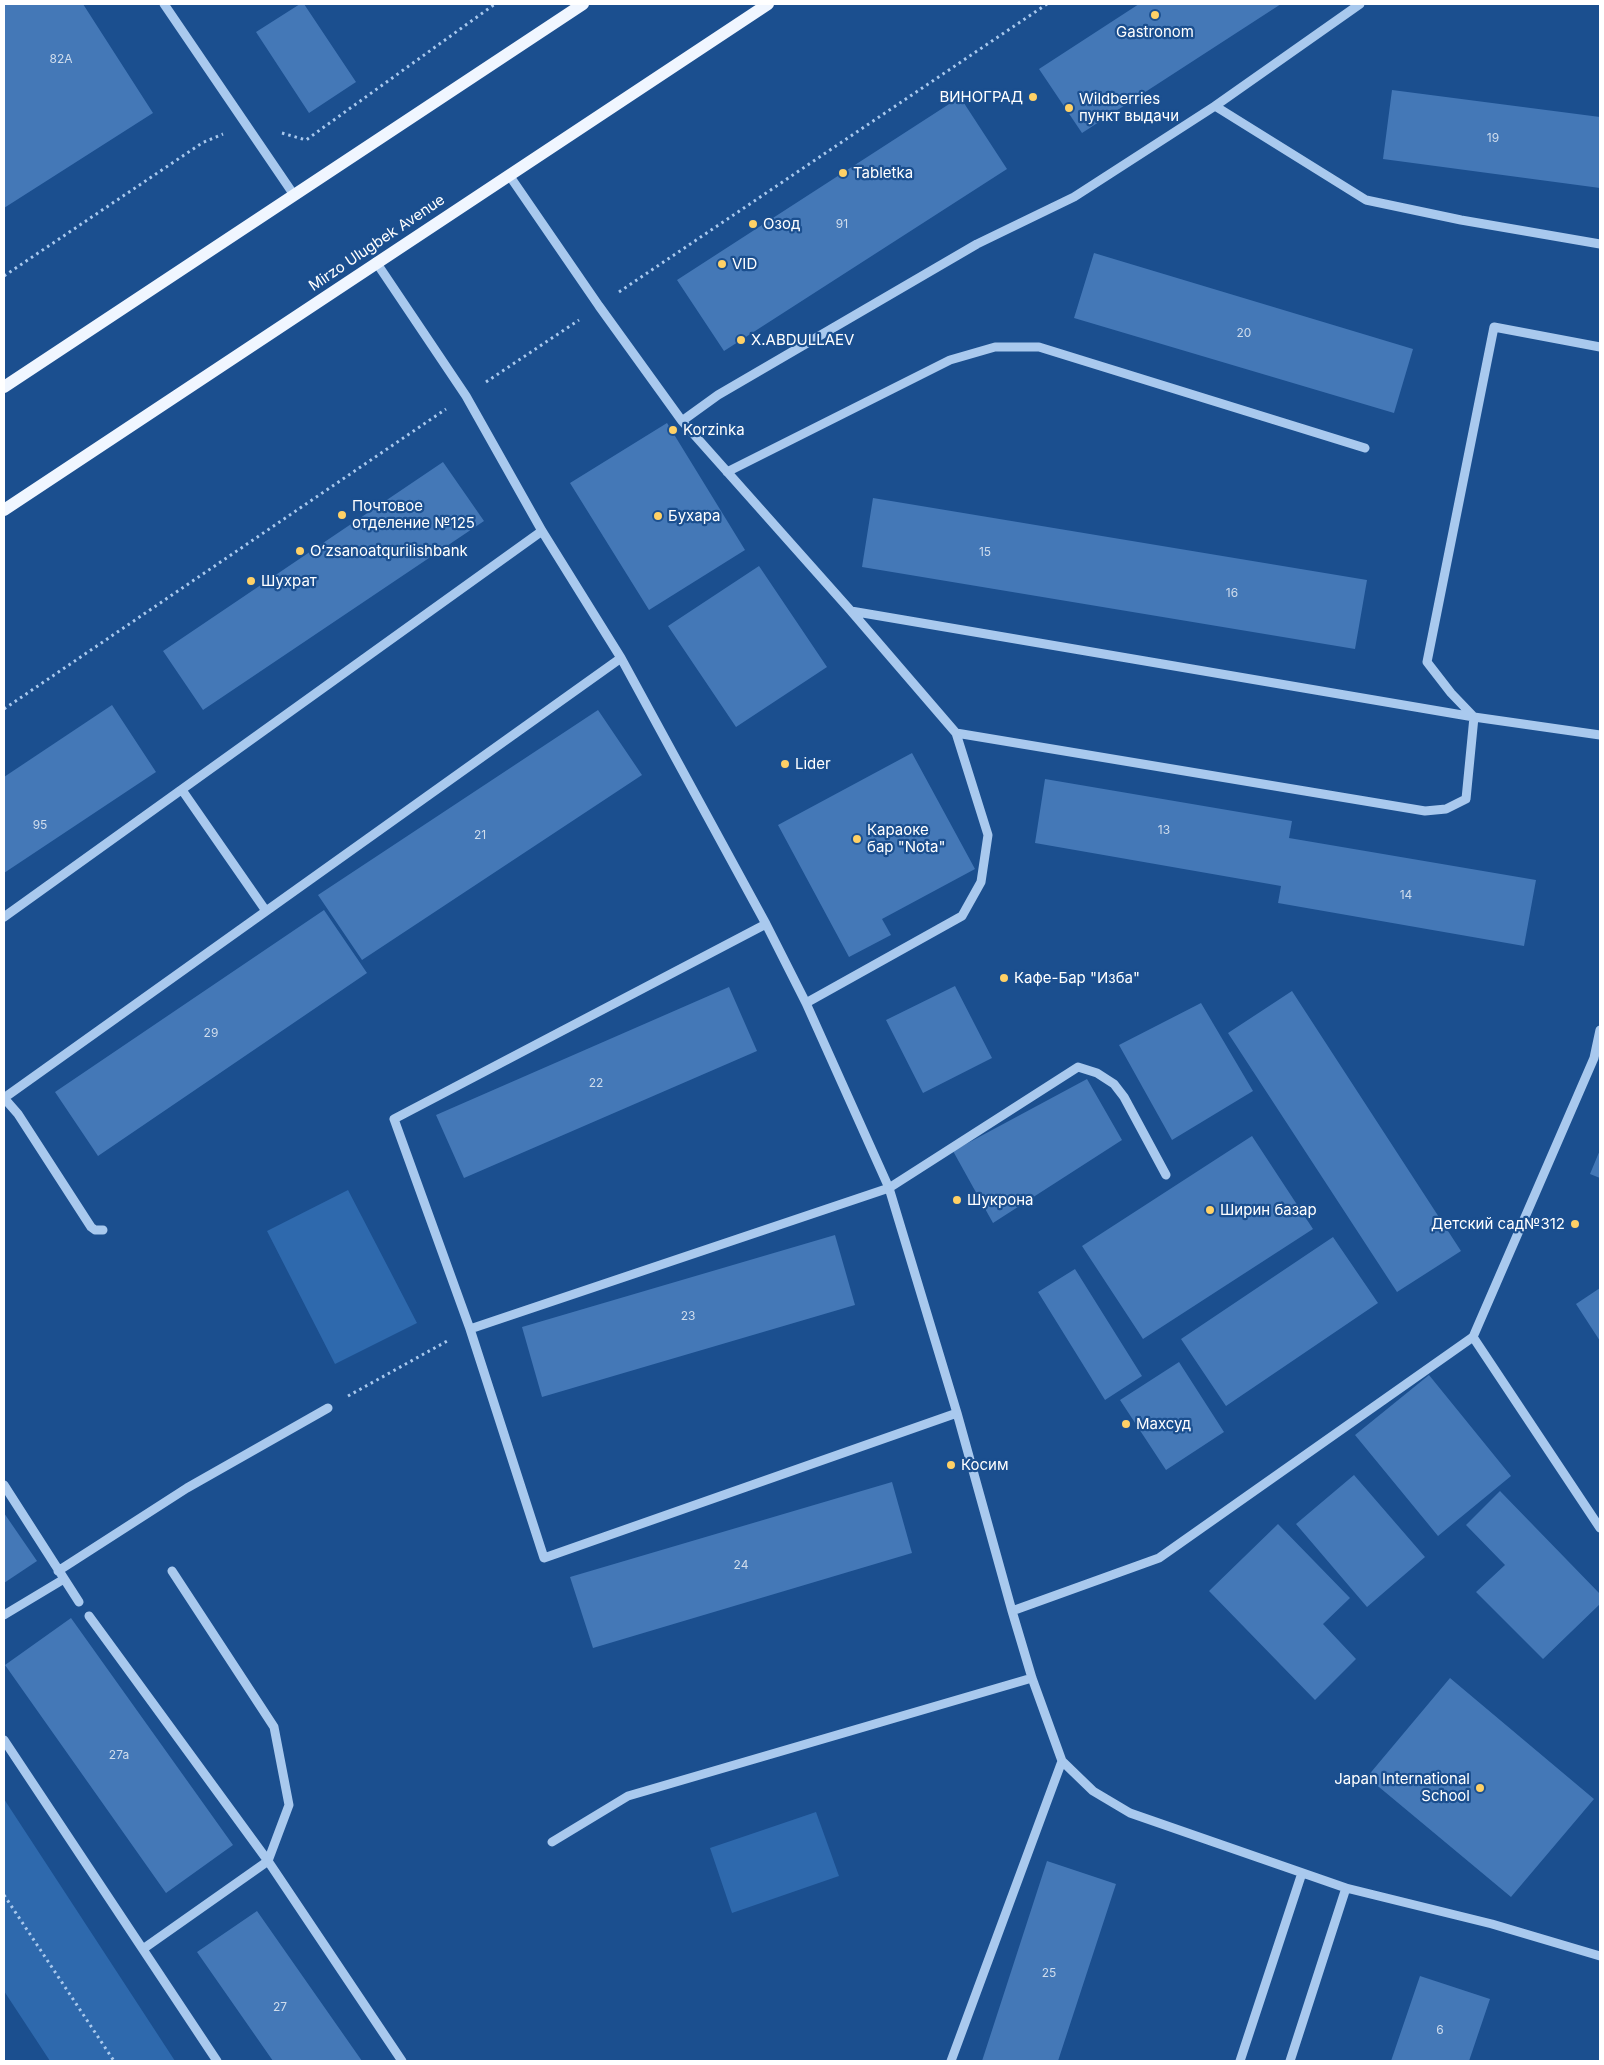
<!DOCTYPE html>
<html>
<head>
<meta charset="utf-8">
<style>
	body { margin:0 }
	#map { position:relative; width:1604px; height:2065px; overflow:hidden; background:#1b4f8f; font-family:Inter,sans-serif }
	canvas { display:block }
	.frame { position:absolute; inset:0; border:5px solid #fff; pointer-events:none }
</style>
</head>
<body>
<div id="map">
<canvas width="1604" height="2065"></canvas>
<div class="frame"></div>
</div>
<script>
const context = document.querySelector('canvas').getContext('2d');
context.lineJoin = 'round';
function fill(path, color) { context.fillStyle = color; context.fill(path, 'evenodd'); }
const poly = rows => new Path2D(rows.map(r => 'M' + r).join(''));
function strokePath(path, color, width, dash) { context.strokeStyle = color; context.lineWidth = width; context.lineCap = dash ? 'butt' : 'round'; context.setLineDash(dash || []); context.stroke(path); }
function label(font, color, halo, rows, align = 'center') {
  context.font = font + ' Inter,sans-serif'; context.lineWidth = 4.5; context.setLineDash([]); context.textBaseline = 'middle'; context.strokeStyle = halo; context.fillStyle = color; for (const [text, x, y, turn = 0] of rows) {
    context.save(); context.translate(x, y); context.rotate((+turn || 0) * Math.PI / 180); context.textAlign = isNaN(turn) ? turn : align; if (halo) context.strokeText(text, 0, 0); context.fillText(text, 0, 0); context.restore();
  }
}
const green = poly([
	[348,1190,417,1323,335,1364,267,1231],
	[4,1799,175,2061,50,2061,4,1991],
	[816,1812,839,1876,732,1913,710,1848]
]);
const building = poly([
	[4,4,83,4,153,113,4,208],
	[300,4,304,4,356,82,309,113,256,32],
	[1139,4,1281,4,1082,133,1039,69],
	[1392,90,1600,117,1600,188,1383,159],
	[960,97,1007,169,724,351,677,280],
	[1094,253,1413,349,1394,413,1074,318],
	[667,423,745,550,649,610,570,483],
	[443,462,484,521,203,710,163,651],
	[873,498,1367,580,1355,649,862,567],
	[759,566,827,667,736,727,668,626],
	[112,705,156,772,4,873,4,777],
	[598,710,642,775,362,960,318,895],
	[912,753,975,869,882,919,891,935,849,957,778,825],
	[1045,779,1292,821,1289,838,1536,880,1524,946,1278,903,1281,886,1035,843],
	[324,910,367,973,98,1156,55,1092],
	[955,986,992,1058,923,1093,886,1020],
	[729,987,757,1051,464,1178,436,1115],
	[1292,991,1461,1251,1397,1292,1228,1033],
	[1201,1003,1253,1091,1172,1140,1119,1045],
	[1087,1079,1122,1140,993,1223,953,1151],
	[1252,1136,1313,1229,1143,1339,1082,1246],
	[1600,1150,1600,1178,1590,1174],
	[835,1235,855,1305,542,1397,522,1327],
	[1333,1237,1378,1303,1226,1406,1181,1339],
	[1075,1269,1142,1376,1105,1400,1038,1292],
	[1600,1288,1600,1341,1576,1304],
	[1179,1362,1224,1432,1166,1470,1120,1400],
	[1429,1375,1511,1476,1438,1536,1355,1435],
	[1354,1475,1425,1557,1367,1607,1296,1524],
	[892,1482,912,1553,593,1648,570,1577],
	[1500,1491,1600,1594,1600,1604,1543,1659,1476,1592,1505,1565,1466,1525],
	[4,1513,37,1561,4,1583],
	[1278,1524,1350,1598,1323,1624,1356,1659,1315,1700,1209,1591],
	[71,1618,233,1845,166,1893,5,1665],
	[1450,1678,1594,1799,1511,1897,1367,1777],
	[1047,1861,1116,1884,1058,2061,982,2061],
	[257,1911,362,2061,273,2061,197,1952],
	[1420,1976,1490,1999,1469,2061,1391,2061]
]);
const path = poly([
	[282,133,306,140,495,4],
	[4,276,202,143,223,134],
	[619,292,1047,4],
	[486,382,579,320],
	[4,709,446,409],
	[348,1396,449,1340],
	[4,1895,114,2061]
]);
const minor = poly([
	[164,4,294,195],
	[1360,4,1215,106,1074,197,977,244,718,395,682,421,851,611,1474,717,1600,735],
	[1215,106,1366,200,1461,220,1600,244],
	[509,175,599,306,682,421],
	[376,262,466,396,542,531,621,658,766,924,806,1003,889,1188,957,1413,1012,1611,1032,1678,1062,1761,1093,1791,1130,1813,1346,1888,1290,2061],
	[727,472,950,360,995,347,1039,347,1365,448],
	[851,611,956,733,1425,811,1446,809,1466,799,1474,717,1451,693,1427,662,1494,327,1600,347],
	[182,790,266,911],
	[4,917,542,531],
	[806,1003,962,916,981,882,988,835,956,733],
	[103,1230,95,1230,91,1227,18,1114,4,1098,621,658],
	[470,1329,394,1119,766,924],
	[1473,1337,1600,1528],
	[957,1413,544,1558,470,1329,889,1188,1078,1067,1097,1073,1114,1084,1124,1097,1166,1175],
	[4,1485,79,1602],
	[58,1571,187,1488,328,1408],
	[172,1571,274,1727,289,1805,268,1861],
	[1012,1611,1159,1558,1473,1337,1594,1058,1600,1030],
	[4,1615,64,1579],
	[89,1616,268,1861],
	[4,1740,217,2061],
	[552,1842,628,1796,1032,1678],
	[1346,1888,1492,1924,1600,1956],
	[143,1949,268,1861,402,2061],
	[951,2061,1062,1761],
	[1240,2061,1302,1873]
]);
const major = poly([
	[4,387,583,4],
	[4,510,768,4]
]);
const markers = [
	[1155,15,5,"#ffd166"],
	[1033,97,5,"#ffd166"],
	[1069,108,5,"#ffd166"],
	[843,173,5,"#ffd166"],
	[753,224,5,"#ffd166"],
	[722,264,5,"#ffd166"],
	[741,340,5,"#ffd166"],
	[673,430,5,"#ffd166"],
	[342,515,5,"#ffd166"],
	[658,516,5,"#ffd166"],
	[300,551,5,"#ffd166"],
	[251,581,5,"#ffd166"],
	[785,764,5,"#ffd166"],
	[857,839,5,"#ffd166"],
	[1004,978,5,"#ffd166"],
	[957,1200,5,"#ffd166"],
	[1210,1210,5,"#ffd166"],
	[1575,1224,5,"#ffd166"],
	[1126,1424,5,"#ffd166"],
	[951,1465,5,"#ffd166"],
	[1480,1788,5,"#ffd166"]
];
const numberNames = [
	["82А",61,59],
	["19",1493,138],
	["91",842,224],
	["20",1244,333],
	["15",985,552],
	["16",1232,593],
	["95",40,825],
	["13",1164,830],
	["21",480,835],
	["14",1406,895],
	["29",211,1033],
	["22",596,1083],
	["23",688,1316],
	["24",741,1565],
	["27а",119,1755],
	["25",1049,1973],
	["27",280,2007],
	["6",1440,2030]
];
const poiNames = [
	["Gastronom",1155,32,"center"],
	["ВИНОГРАД",1023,97,"right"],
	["Wildberries",1079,99],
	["пункт выдачи",1079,116],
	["Tabletka",853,173],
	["Озод",763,224],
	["VID",732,264],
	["X.ABDULLAEV",751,340],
	["Korzinka",683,430],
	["Почтовое",352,506],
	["отделение №125",352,523],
	["Бухара",668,516],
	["Oʻzsanoatqurilishbank",310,551],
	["Шухрат",261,581],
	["Lider",795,764],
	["Караоке",867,830],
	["бар \"Nota\"",867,847],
	["Кафе-Бар \"Изба\"",1014,978],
	["Шукрона",967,1200],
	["Ширин базар",1220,1210],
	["Детский сад№312",1565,1224,"right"],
	["Махсуд",1136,1424],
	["Косим",961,1465],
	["Japan International",1470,1779,"right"],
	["School",1470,1796,"right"]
];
const streetNames = [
	["Mirzo Ulugbek Avenue",377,243,-34]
];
fill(green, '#2e69ad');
fill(building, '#4478b7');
strokePath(path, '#a9c9ee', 3, [2.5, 4]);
strokePath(minor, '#a9c9ee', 9);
strokePath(major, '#f0f6ff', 12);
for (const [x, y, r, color] of markers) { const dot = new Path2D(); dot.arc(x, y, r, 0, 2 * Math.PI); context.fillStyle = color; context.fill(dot); strokePath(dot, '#1b4f8f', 2); }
label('12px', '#d0dded', null, numberNames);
label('15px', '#fff', '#1b4f8f', poiNames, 'left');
label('15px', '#fff', '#1b4f8f', streetNames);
</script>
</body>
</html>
